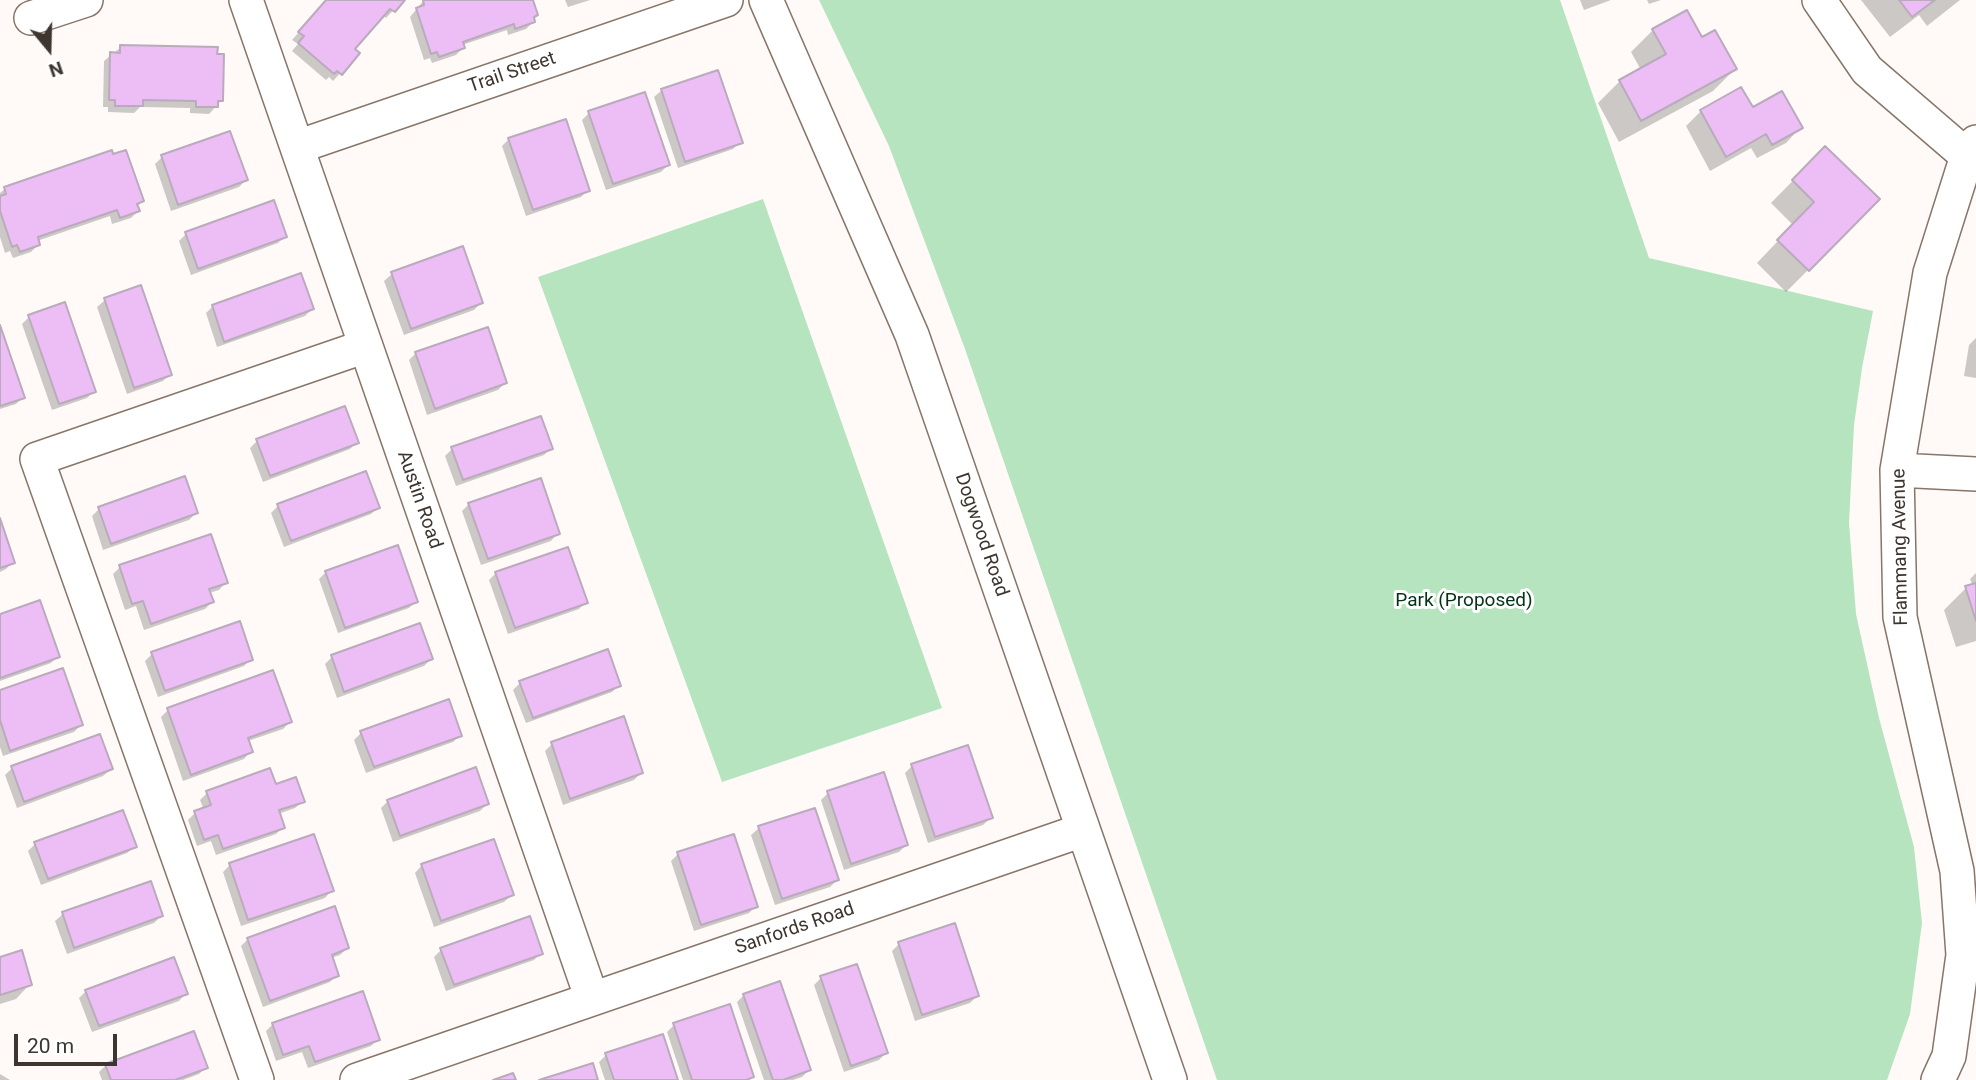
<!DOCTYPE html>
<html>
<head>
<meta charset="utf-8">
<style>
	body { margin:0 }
	#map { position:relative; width:1976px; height:1080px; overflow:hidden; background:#fffaf7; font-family:Roboto,sans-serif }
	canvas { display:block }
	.north { position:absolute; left:14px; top:14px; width:70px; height:70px; -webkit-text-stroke:5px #fff; paint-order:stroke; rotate:161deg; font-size:19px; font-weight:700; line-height:28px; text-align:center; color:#3d352f }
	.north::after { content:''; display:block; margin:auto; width:24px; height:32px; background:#3d352f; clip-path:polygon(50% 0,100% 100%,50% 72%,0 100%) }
	.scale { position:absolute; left:14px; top:1034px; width:103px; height:32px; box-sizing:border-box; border:4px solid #3d352f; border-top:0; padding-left:9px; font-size:21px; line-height:24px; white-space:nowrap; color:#3d352f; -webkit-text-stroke:5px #fff; paint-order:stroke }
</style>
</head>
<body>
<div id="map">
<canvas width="1976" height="1080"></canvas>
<div class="north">N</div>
<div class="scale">20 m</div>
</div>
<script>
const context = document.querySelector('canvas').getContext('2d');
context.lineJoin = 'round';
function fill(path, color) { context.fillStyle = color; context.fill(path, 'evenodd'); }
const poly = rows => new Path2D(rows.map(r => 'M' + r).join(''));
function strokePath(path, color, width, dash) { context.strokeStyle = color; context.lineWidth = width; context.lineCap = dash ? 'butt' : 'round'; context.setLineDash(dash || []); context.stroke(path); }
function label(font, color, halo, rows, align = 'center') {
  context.font = font + ' Roboto,sans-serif'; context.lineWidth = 6; context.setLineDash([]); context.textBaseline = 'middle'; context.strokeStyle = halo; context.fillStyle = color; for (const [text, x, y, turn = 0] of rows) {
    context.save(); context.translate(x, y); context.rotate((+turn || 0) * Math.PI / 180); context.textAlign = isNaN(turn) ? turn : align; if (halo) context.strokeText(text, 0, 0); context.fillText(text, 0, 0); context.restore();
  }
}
const green = poly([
	[819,0,1560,0,1649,258,1873,311,1862,368,1854,425,1849,523,1856,614,1879,718,1914,847,1922,923,1910,1014,1887,1080,1217,1080,965,349,889,146],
	[763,199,942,708,722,782,538,277]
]);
const shadow = poly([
	[327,0,403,0,386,18,383,15,353,49,358,54,333,81,329,77,326,80,292,51,298,44,292,40],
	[424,0,531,0,533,22,526,29,508,35,507,30,462,45,463,48,456,55,432,63,430,58,424,60,410,17],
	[565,0,590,0,568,7],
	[1580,0,1611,0,1584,10],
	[1647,0,1661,0,1649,4],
	[1861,0,1960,0,1927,26,1919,15,1890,37],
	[1653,30,1701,39,1735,69,1713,91,1619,142,1598,103,1620,81,1641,70,1631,52],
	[121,47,221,101,209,114,190,113,190,108,140,107,134,113,108,112,108,107,103,107,104,61],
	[662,90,740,142,733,149,678,168,654,97],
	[1752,109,1800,128,1786,143,1757,158,1751,148,1710,171,1686,126,1701,111],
	[589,113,668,165,661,172,606,190,582,120],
	[509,139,588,190,581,197,526,216,502,146],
	[1825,148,1808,270,1786,292,1757,263,1793,225,1771,203],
	[112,156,142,201,137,206,138,211,131,218,112,224,110,216,37,241,38,245,31,252,13,258,10,251,5,253,0,237,0,193,5,189],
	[162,157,246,180,239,187,171,211,155,164],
	[186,234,285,236,278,243,191,275,179,241],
	[462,249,481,303,474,310,404,335,384,281,392,274],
	[105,300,170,374,163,381,127,394,97,307],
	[213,306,312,309,305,316,217,347,206,313],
	[29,317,94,391,87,398,52,410,22,324],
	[0,328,23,397,16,404,0,409],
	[1976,338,1976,378,1964,376,1969,345],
	[416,353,505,383,498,390,427,415,409,360],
	[257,441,357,442,350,449,263,482,250,448],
	[551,448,544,455,456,486,445,456,452,449],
	[469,504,558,533,551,541,481,565,462,511],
	[278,506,378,507,371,514,284,547,271,513],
	[99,509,196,513,189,520,103,550,92,516],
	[0,524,13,562,6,569,0,572],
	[120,567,226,582,219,590,209,593,212,602,205,609,144,630,136,606,125,610,113,574],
	[326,572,416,601,409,608,338,633,319,579],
	[496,573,586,602,579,609,508,634,489,580],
	[1976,573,1976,641,1956,647,1944,610,1966,588,1973,586,1970,579],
	[0,616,58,656,51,663,0,681],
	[152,654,251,659,244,666,158,697,145,661],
	[332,657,431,659,424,666,337,698,325,664],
	[272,672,290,722,283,729,248,741,251,751,244,759,183,781,161,717,168,710],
	[520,683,619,685,612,692,526,723,513,690],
	[0,692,81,725,74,732,3,756,0,747],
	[361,733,460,735,453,742,366,773,354,740],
	[552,744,641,773,634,780,563,805,545,751],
	[967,748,990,818,983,825,928,843,905,773,912,766],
	[12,768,111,769,103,776,17,808,5,775],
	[275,786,303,801,295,808,278,814,283,827,276,834,216,855,211,841,197,846,188,820,195,813,204,810,200,800,207,793],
	[828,793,906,845,899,852,844,870,821,800],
	[388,801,487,804,480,811,393,842,381,808],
	[759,828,837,880,830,887,775,905,751,835],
	[35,844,135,846,127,853,41,885,28,851],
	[678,854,756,906,749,913,694,931,671,861],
	[230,865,332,890,325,898,241,926,223,872],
	[422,865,512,895,504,902,434,927,415,873],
	[150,883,161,916,154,923,67,954,55,921,63,914],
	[248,939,347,948,340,955,331,958,337,975,330,982,263,1007,241,946],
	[899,944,977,996,970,1003,915,1021,892,951],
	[441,950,541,953,534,960,446,991,434,957],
	[0,959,30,984,16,999,0,1004],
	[821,978,886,1053,879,1060,844,1072,814,985],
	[86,991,186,993,179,1001,92,1032,79,998],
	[744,995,809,1070,802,1077,793,1080,764,1080,737,1002],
	[273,1024,378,1039,371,1046,308,1068,302,1052,276,1061,266,1031],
	[674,1025,752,1077,749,1080,683,1080,667,1032],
	[606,1055,676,1080,605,1080,599,1062],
	[106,1065,206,1067,199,1074,183,1080,102,1080,99,1072],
	[0,1074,10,1080,0,1080]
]);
const building = poly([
	[326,0,405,0,395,12,390,9,355,49,360,53,342,75,337,71,334,74,298,43,304,36,298,32,326,0],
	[423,0,533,0,538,15,534,17,535,22,515,29,514,24,463,42,465,48,439,57,437,52,431,54,416,8,424,5,423,0],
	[1899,0,1935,0,1912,17,1899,0],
	[1687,10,1702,37,1715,30,1737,69,1641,121,1619,80,1666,54,1652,29,1687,10],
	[120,45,218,47,217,54,224,54,223,101,218,101,218,107,196,107,196,101,143,100,143,106,115,106,115,100,109,100,110,52,120,53,120,45],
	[718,70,743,143,685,162,661,89,718,70],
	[1741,87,1753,107,1782,91,1803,128,1772,145,1766,134,1726,157,1700,110,1741,87],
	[645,92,670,165,613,184,588,111,645,92],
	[566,119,590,191,533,210,508,138,566,119],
	[230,131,248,180,178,205,161,155,230,131],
	[1825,146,1880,199,1809,271,1777,240,1814,202,1792,180,1825,146],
	[112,150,113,154,126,150,144,201,137,204,140,211,120,218,117,210,38,237,40,245,20,252,17,245,12,247,0,211,0,196,6,194,4,187,112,150],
	[274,200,287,237,198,269,185,232,274,200],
	[463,246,483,303,411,329,391,272,463,246],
	[301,273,314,309,224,342,212,305,301,273],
	[141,285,172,375,134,388,104,298,141,285],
	[65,302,96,392,59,404,28,315,65,302],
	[0,325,25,398,0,406,0,325],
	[488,327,507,383,435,409,415,352,488,327],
	[345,406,359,443,270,476,256,439,345,406],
	[541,416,553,449,463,480,451,447,541,416],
	[366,471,380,508,291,541,277,504,366,471],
	[185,476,198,513,111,544,98,507,185,476],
	[541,478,560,534,488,559,468,503,541,478],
	[0,518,15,563,0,568,0,518],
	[211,534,228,583,209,589,214,602,151,624,143,601,132,604,119,565,211,534],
	[398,545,418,602,345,628,325,571,398,545],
	[568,547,588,603,515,628,495,572,568,547],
	[1976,583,1976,621,1965,586,1976,583],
	[40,600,60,657,0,678,0,614,40,600],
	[240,621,253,660,165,691,151,652,240,621],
	[420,623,433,659,344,692,331,655,420,623],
	[608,649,621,686,533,718,519,681,608,649],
	[63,668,83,725,10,751,0,720,0,690,63,668],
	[273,670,292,722,248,738,253,752,191,775,167,708,273,670],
	[449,699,462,736,374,767,360,731,449,699],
	[624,716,643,773,570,799,551,742,624,716],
	[100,734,113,769,24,802,11,766,100,734],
	[968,745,993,818,935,837,911,764,968,745],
	[476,767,489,804,400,836,387,800,476,767],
	[270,768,276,784,296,777,305,802,279,810,285,828,223,849,218,835,204,840,194,811,211,805,206,791,270,768],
	[884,772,908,845,851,864,827,791,884,772],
	[815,808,839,880,782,899,758,826,815,808],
	[123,810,137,847,48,879,34,842,123,810],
	[314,834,334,891,248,920,229,863,314,834],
	[734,834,758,907,701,925,677,852,734,834],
	[494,839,514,895,441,921,421,864,494,839],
	[151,881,163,916,74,948,62,912,151,881],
	[335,906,349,948,332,955,339,976,270,1001,247,938,335,906],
	[530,916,543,954,454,985,440,948,530,916],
	[955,923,979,996,922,1015,898,942,955,923],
	[22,950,32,985,0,995,0,957,22,950],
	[174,957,188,994,99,1026,85,990,174,957],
	[857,964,888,1053,851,1066,820,976,857,964],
	[780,981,811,1070,783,1080,773,1080,743,994,780,981],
	[363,991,380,1040,315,1062,309,1046,283,1055,272,1023,363,991],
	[730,1004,754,1077,746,1080,692,1080,673,1023,730,1004],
	[194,1031,208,1068,175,1080,111,1080,105,1064,194,1031],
	[663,1034,678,1080,614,1080,605,1053,663,1034],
	[593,1063,598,1080,539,1080,593,1063],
	[513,1073,516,1080,493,1080,513,1073]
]);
const minor = poly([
	[246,0,592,999],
	[766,0,912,335,1170,1080],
	[1819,0,1867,70,1967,156],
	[31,18,86,0],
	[297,147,726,0],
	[1897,470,1976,474],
	[257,1080,37,459,366,346],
	[357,1080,1083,830],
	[1938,1080,1949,1056,1963,955,1957,871,1900,617,1897,470,1930,273,1967,156,1976,142]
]);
const streetNames = [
	["Trail Street",512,73,-19],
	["Austin Road",419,500,71],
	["Dogwood Road",981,535,71],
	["Flammang Avenue",1901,547,-91],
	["Sanfords Road",795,929,-19]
];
const parkNames = [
	["Park (Proposed)",1464,601]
];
fill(green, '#b5e4bf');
fill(shadow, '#0003');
fill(building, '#edbdf5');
strokePath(building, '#b9abbc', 2);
strokePath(minor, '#877568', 36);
strokePath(minor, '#fff', 33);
label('19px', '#3d352f', '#fff', streetNames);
label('19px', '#023315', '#fff', parkNames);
</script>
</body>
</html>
